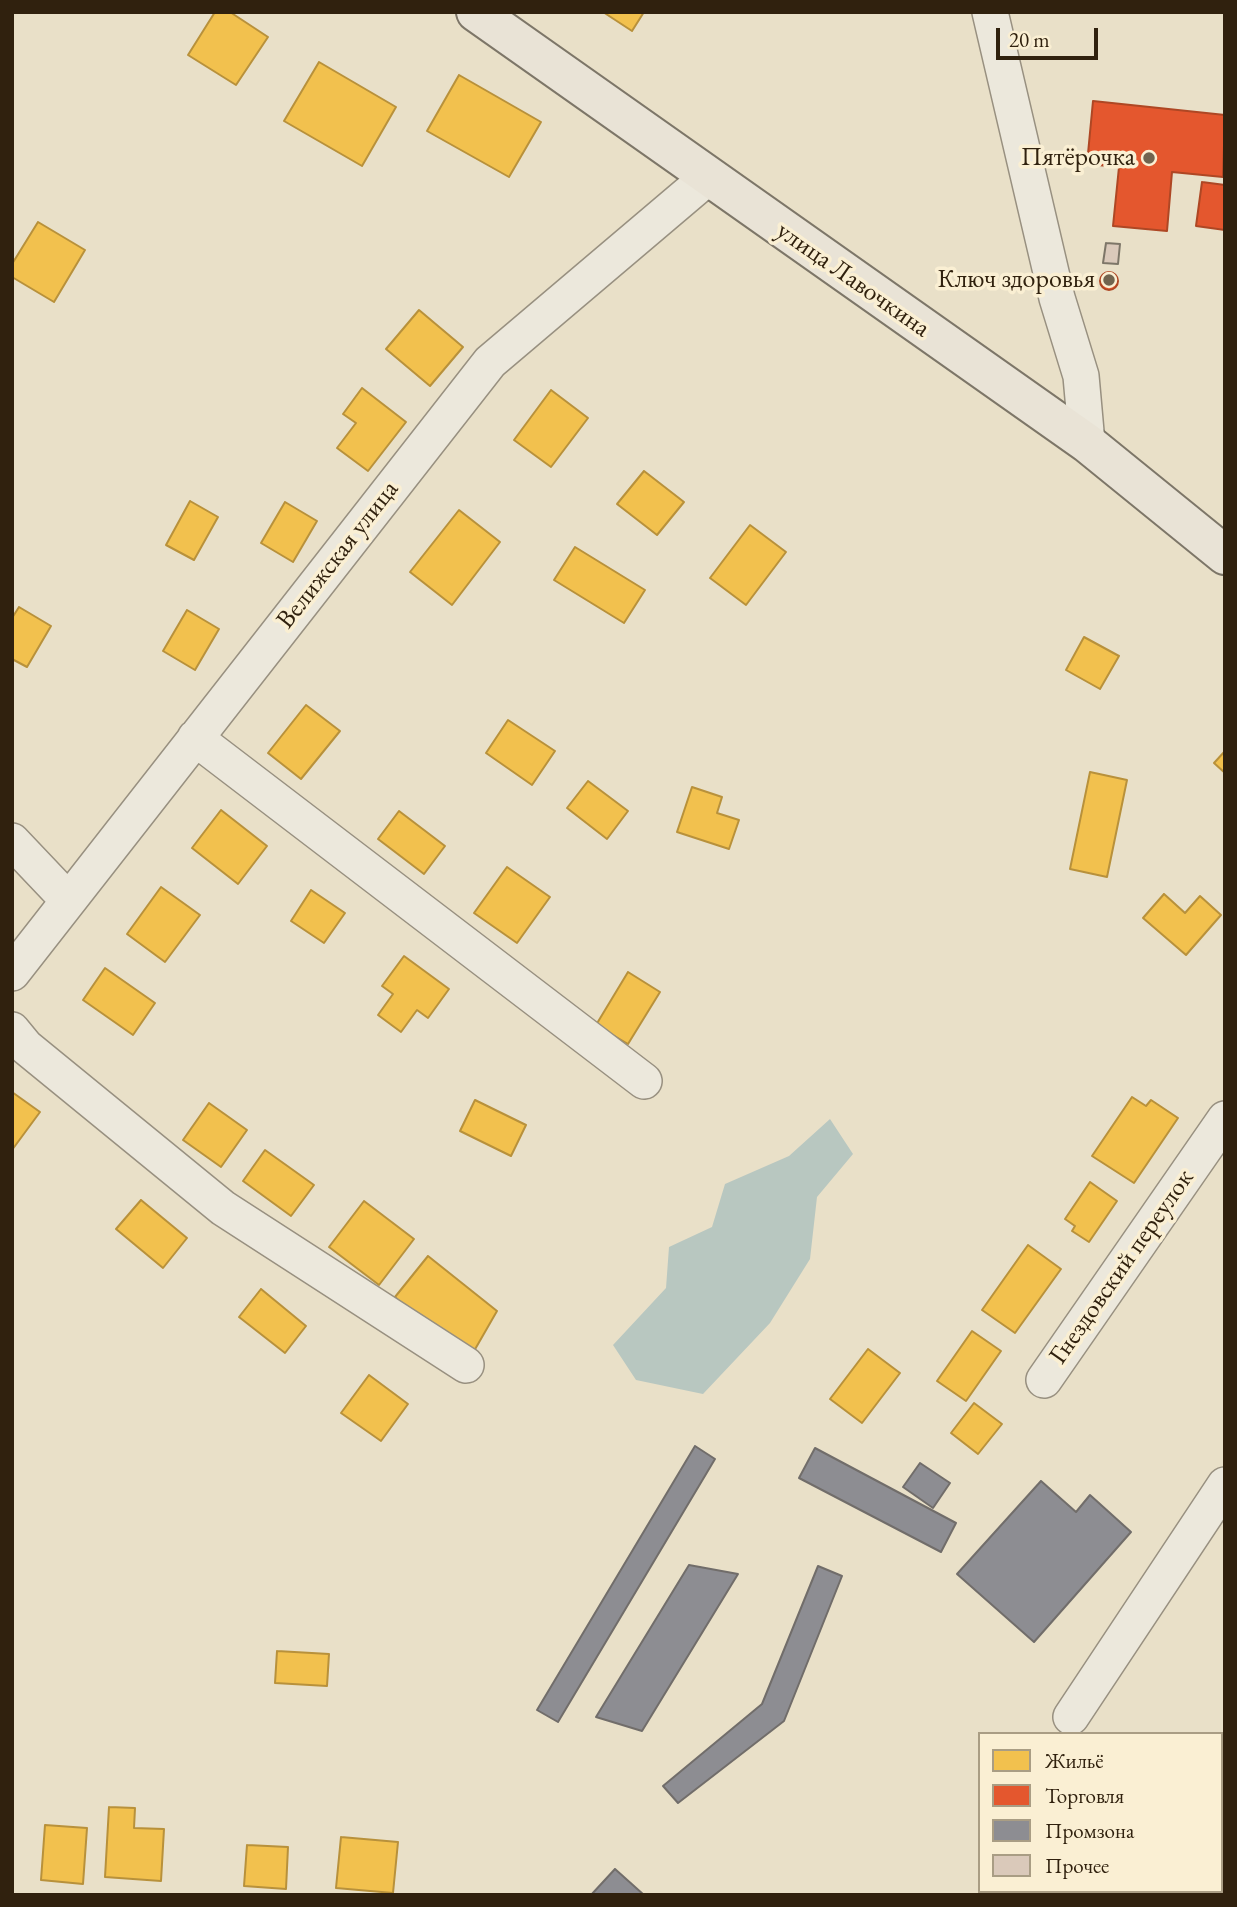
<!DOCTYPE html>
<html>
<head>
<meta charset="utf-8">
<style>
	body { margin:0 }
	#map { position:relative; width:1237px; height:1907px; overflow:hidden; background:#e9e0c8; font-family:"EB Garamond",serif }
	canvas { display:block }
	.frame { position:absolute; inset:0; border:14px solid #30210e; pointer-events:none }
	.legend { position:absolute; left:978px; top:1732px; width:245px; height:161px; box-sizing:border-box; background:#faefd3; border:2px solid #a99d84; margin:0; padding:9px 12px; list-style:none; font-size:21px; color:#30210e }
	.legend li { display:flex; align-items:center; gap:14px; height:35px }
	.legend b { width:35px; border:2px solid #a99d84 }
	.scale { position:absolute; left:996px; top:28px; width:102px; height:32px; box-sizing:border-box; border:4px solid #30210e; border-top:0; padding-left:9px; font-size:21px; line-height:24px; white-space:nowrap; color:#30210e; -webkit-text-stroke:5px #faefd3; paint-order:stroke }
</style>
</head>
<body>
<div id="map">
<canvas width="1237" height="1907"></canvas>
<div class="frame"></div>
<ul class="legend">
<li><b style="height:19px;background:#f2c14e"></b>Жильё</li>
<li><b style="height:19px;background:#e4572e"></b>Торговля</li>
<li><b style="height:19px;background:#8d8d92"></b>Промзона</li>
<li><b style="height:19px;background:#dac9ba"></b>Прочее</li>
</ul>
<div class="scale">20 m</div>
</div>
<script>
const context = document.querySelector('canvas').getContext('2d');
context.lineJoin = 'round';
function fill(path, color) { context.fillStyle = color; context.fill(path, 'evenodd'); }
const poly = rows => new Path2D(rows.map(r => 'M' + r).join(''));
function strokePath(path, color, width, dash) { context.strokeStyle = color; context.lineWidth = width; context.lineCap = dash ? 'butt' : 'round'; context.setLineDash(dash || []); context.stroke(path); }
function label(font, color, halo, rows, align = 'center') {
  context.font = font + ' "EB Garamond",serif'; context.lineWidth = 7; context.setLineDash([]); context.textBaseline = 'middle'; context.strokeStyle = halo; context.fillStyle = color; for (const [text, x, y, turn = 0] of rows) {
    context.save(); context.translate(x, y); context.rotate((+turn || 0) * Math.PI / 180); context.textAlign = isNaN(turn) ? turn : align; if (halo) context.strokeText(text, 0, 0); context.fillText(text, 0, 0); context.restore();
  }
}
const water = poly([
	[830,1119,853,1154,817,1197,810,1259,770,1323,703,1394,636,1380,613,1345,666,1288,669,1247,712,1227,725,1184,789,1156]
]);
const homes = poly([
	[215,12,230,12,268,37,236,85,188,55,215,12],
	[603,12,644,12,632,31,603,12],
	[319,62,396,107,362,166,284,121,319,62],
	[459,75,541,122,509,177,427,131,459,75],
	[38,222,85,250,54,302,12,277,12,264,38,222],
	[419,310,463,347,430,386,386,349,419,310],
	[362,388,406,422,368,471,337,448,356,423,343,414,362,388],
	[551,390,588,418,551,467,514,440,551,390],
	[644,471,684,502,657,535,617,504,644,471],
	[190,501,218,517,194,560,166,545,190,501],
	[285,502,317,521,293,562,261,543,285,502],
	[459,510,500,542,452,605,410,572,459,510],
	[750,525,786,552,746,605,710,578,750,525],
	[575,547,645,590,624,623,554,580,575,547],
	[19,607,51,626,27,667,12,659,12,618,19,607],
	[187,610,219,629,195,670,163,651,187,610],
	[1084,637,1119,656,1100,689,1066,670,1084,637],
	[306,705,340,731,301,779,268,753,306,705],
	[508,720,555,751,532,785,486,753,508,720],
	[1225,751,1225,773,1214,763,1225,751],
	[1090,772,1127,780,1107,877,1070,869,1090,772],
	[588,781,628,811,607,839,567,808,588,781],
	[692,787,722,797,717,813,739,820,729,849,677,832,692,787],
	[221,810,267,846,238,884,192,848,221,810],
	[399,811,445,846,424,874,378,839,399,811],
	[507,867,550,897,517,943,474,913,507,867],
	[161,887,200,915,165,962,127,934,161,887],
	[311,890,345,913,324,943,291,921,311,890],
	[1164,894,1185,913,1200,896,1221,915,1186,955,1143,918,1164,894],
	[404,956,449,989,428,1018,417,1010,401,1032,378,1015,393,994,382,986,404,956],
	[105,968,155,1003,133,1035,83,1000,105,968],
	[628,972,660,992,628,1044,596,1025,628,972],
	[12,1092,40,1112,12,1150,12,1092],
	[1132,1097,1146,1106,1151,1100,1178,1118,1134,1183,1092,1156,1132,1097],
	[475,1100,526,1125,511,1156,460,1131,475,1100],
	[209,1103,247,1130,221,1167,183,1140,209,1103],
	[265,1150,314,1185,291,1216,243,1181,265,1150],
	[1090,1182,1117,1201,1089,1242,1072,1231,1075,1226,1065,1219,1090,1182],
	[141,1200,187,1238,163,1268,116,1229,141,1200],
	[364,1201,414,1239,379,1285,329,1247,364,1201],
	[1028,1245,1061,1269,1015,1333,982,1310,1028,1245],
	[428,1256,497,1311,466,1365,395,1297,428,1256],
	[261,1289,306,1326,285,1353,239,1317,261,1289],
	[972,1331,1001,1351,966,1401,937,1381,972,1331],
	[868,1349,900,1373,862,1423,830,1399,868,1349],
	[369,1375,408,1404,381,1441,341,1413,369,1375],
	[974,1403,1002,1424,978,1454,951,1433,974,1403],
	[277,1651,329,1654,327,1686,275,1683,277,1651],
	[109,1807,135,1808,134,1828,164,1829,161,1881,105,1877,109,1807],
	[45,1825,87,1828,83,1884,41,1880,45,1825],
	[341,1837,398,1842,393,1893,336,1888,341,1837],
	[247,1845,288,1847,286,1889,244,1886,247,1845]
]);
const shops = poly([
	[1093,101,1225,115,1223,177,1172,172,1167,231,1113,226,1119,167,1087,164,1093,101],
	[1202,182,1225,185,1225,230,1196,226,1202,182],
	'1100 281a9 9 0 1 1 18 0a9 9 0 1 1-18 0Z'
]);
const industry = poly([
	[695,1446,715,1459,558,1722,537,1710,695,1446],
	[815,1448,956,1523,941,1552,799,1478,815,1448],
	[920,1463,950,1483,933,1508,903,1487,920,1463],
	[1041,1481,1076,1512,1090,1495,1131,1532,1034,1642,957,1574,1041,1481],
	[689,1565,738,1574,642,1731,596,1717,689,1565],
	[818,1566,842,1576,784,1721,678,1803,663,1786,762,1704,818,1566],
	[615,1869,644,1895,591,1895,615,1869]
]);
const building = poly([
	[1106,243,1120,244,1118,264,1103,263,1106,243]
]);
const minor = poly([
	[990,12,1057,298,1081,376,1087,443],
	[195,738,644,1081],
	[12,841,68,900],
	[12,973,490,362,707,178],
	[12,1030,26,1047,223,1208,466,1365],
	[1044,1380,1225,1119],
	[1071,1717,1225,1485]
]);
const major = poly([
	[476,12,1087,443,1225,555]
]);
const markers = [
	[1149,158,7,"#71644f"],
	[1109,280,7,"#71644f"]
];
const poiNames = [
	["Пятёрочка",1135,158],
	["Ключ здоровья",1095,280]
];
const streetNames = [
	["улица Лавочкина",853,280,35],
	["Велижская улица",338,555,-52],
	["Гнездовский переулок",1122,1267,-55]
];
fill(water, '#b8c7c0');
fill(homes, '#f2c14e');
strokePath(homes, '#b8913b', 2);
fill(shops, '#e4572e');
strokePath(shops, '#ae4724', 2);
fill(industry, '#8d8d92');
strokePath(industry, '#716d6a', 2);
fill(building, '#dac9ba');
strokePath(building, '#7d7668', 2);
strokePath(minor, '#989080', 38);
strokePath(major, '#7d7668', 42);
strokePath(minor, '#ece8dc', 35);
strokePath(major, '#e9e3d6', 38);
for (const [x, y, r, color] of markers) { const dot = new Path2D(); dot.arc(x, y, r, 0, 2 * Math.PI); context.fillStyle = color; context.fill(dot); strokePath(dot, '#faefd3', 2.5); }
label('26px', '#30210e', '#faefd3', poiNames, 'right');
label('26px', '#30210e', '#faefd3', streetNames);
</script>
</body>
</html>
